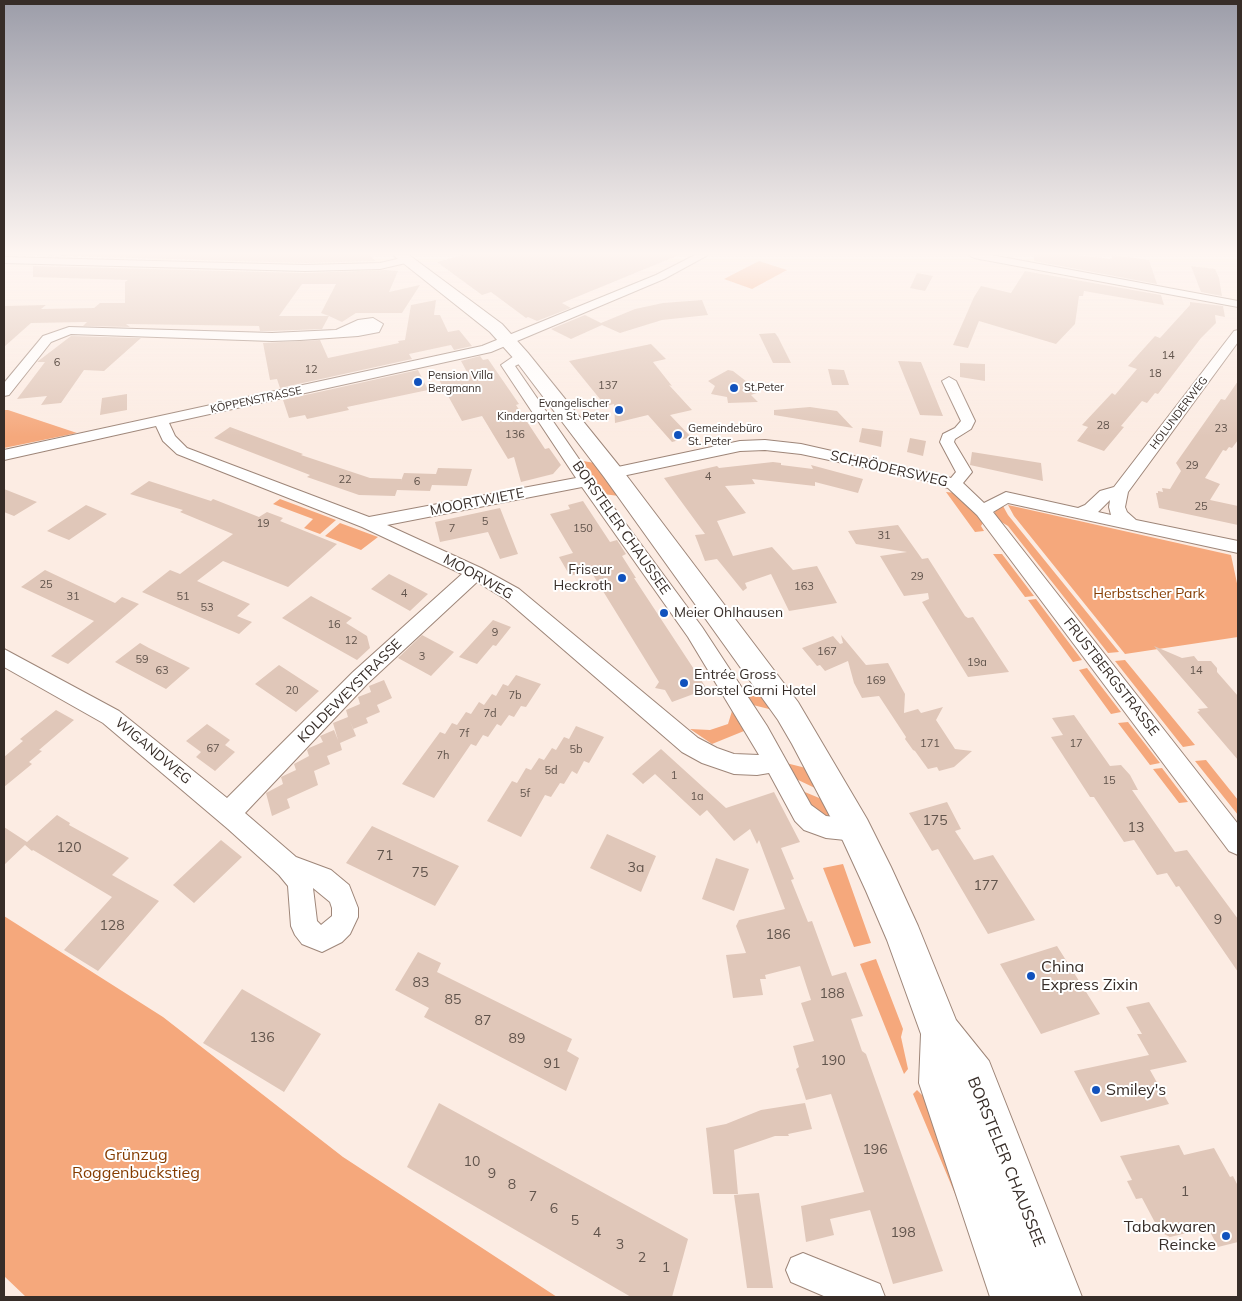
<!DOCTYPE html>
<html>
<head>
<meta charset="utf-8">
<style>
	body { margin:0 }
	#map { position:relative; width:1242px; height:1301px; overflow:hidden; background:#fcece3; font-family:Mulish,sans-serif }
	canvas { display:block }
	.frame { position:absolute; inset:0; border:5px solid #372d28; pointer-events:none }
</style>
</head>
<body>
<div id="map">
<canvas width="1242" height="1301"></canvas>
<div class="frame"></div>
</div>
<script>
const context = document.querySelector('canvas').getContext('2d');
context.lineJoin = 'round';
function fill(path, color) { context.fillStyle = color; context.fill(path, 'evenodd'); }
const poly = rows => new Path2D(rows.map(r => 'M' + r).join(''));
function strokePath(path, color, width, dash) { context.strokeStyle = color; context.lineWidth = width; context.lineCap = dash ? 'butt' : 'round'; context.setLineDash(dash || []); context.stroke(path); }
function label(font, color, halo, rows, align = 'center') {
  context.font = font + ' Mulish,sans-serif'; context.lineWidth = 4; context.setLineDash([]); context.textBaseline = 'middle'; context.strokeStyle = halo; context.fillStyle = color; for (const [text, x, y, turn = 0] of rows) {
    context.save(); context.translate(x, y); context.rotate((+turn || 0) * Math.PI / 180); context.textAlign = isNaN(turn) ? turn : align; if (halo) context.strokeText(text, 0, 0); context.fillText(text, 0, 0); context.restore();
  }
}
const green = poly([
	[759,261,787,270,752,289,724,279],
	[4,410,8,410,77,433,4,448],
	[583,461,595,463,619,496,603,494],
	[946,492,957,493,984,521,981,526,984,531,975,532],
	[280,499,336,520,320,534,304,528,313,519,273,504],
	[1008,505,1231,555,1238,588,1238,637,1125,654,1014,516],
	[1003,506,1008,515,1119,652,1108,653,1008,526,993,517,997,507],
	[340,523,378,537,361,550,325,536],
	[993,554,1002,554,1034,596,1025,597],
	[1036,599,1082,660,1073,662,1028,600],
	[1125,660,1195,745,1183,747,1115,661],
	[1087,668,1121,712,1111,714,1079,670],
	[743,689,762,692,773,710,753,705],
	[732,711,744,731,712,744,690,729,710,730,728,724],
	[1128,722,1160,763,1150,765,1118,723],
	[1206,760,1238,800,1238,815,1195,761],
	[786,763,806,768,817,789,794,778],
	[1162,768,1188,802,1179,803,1153,769],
	[800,790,824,800,833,819,814,815],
	[843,864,871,943,854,947,823,868],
	[4,916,163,1017,343,1157,557,1297,26,1297,4,1276],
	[876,959,903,1029,901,1037,908,1069,904,1074,860,964],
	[917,1090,935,1108,963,1198,958,1201,913,1094]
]);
const building = poly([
	[33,255,369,255,376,261,305,263],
	[463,255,679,255,562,303,571,308,537,321,528,317,526,318,491,292,482,295,437,262],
	[1034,255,1077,255,1110,259,1112,258,1112,255,1149,260,1157,284,1034,261],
	[33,266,305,273,386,270,398,271,389,292,420,285,402,313,356,313,342,322,329,316,322,329,272,331,260,331,259,326,126,324,130,327,83,326,87,322,31,323,4,347,4,306,46,305,41,309,94,308,100,303,125,303,125,282,128,280,33,277],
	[302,284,336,284,321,313,329,316,279,316],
	[1191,266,1215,269,1219,278,1222,296,1201,292],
	[1025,271,1161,295,1164,305,1084,291,1083,296,1079,296,1075,324,1056,344,979,321,968,348,953,345,974,297,981,286,1011,293],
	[917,273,933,276,925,291,910,288],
	[436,300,434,315,440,315,448,332,459,330,472,346,454,350,451,345,409,354,412,359,280,388,277,379,270,380,263,343,320,340,328,358,399,343,398,341,405,340,411,305],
	[702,300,708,315,662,320,620,333,602,325,571,339,551,329,585,315,601,323,635,309,663,303],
	[1190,302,1223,306,1225,317,1215,315,1216,323,1201,338,1158,394,1155,393,1147,403,1142,401,1121,426,1124,427,1104,451,1077,441,1088,427,1082,425,1112,393,1115,395,1137,369,1128,366,1155,336,1160,338,1190,305],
	[775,333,778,337,791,363,773,363,759,334],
	[71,336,141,338,104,371,84,370,61,403,41,405,47,396,17,399,45,362,37,362],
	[651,344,666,359,653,362,672,386,669,385,692,410,670,415,691,437,672,442,648,415,615,423,614,404,606,406,604,404,569,361],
	[480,356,483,360,488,359,519,404,516,405,545,449,549,448,561,465,553,474,521,482,514,457,508,459,482,416,462,421,438,378,467,372,461,361],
	[898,361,921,362,943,416,920,415],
	[960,363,985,364,985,381,960,377],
	[828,369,844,370,849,385,832,385],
	[418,370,428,390,347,407,349,410,307,419,305,415,289,418,283,400],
	[728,370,733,371,760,392,751,395,758,402,728,403,727,397,711,394,715,386,708,381],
	[1238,381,1238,440,1232,448,1229,447,1226,451,1223,450,1205,478,1220,484,1210,500,1238,506,1238,525,1159,508,1156,493,1158,493,1158,491,1163,492,1162,488,1170,489,1181,471,1176,463,1221,399,1225,400],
	[127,394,127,410,100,415,102,398],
	[810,407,837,411,853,428,774,415,774,410],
	[230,427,303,454,301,455,370,478,402,479,401,481,404,473,436,474,438,468,472,469,467,486,432,485,430,491,397,490,395,496,359,495,307,477,310,475,214,438],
	[862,428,883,431,881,447,859,442],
	[910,438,926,441,923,456,907,452],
	[972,452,1041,463,1043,481,970,465],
	[773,462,781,463,781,465,813,469,811,465,863,479,858,493,815,482,815,486,752,479,755,484,725,486,746,513,717,521,733,556,772,547,793,570,817,566,837,603,789,611,771,574,745,583,747,588,743,591,717,559,705,561,695,535,705,534,664,478,717,466,719,468],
	[149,481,211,501,213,499,259,517,267,512,283,518,280,521,337,544,288,587,223,561,197,581,250,604,237,616,252,622,239,634,142,592,170,570,180,574,233,534,180,512,183,510,130,494],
	[4,489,37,502,14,516,4,512],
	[583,501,610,542,617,540,626,554,622,556,636,578,634,578,707,689,672,702,665,690,655,688,659,682,590,570,570,576,559,557,573,553,550,514,570,509,568,505],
	[86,505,107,514,69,540,47,531],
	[500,508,518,554,500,559,488,532,440,542,435,522],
	[898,525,922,559,928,558,965,616,968,618,973,617,1009,672,968,677,922,602,929,599,928,593,904,596,880,556,907,552,856,544,848,531],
	[45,570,115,603,122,597,139,604,68,664,51,656,94,621,21,587],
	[389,574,409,584,428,594,410,611,371,589],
	[311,596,352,618,346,623,367,636,370,648,357,660,282,618],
	[493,620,511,627,496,646,493,645,477,664,459,657],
	[422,635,454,652,431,676,398,658],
	[841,635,866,665,888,663,905,694,904,713,918,709,921,713,943,707,936,720,955,749,972,751,954,767,939,771,937,767,928,769,915,751,913,750,905,739,906,737,879,696,862,698,854,683,848,661,825,671,820,665,817,666,802,648,833,636,840,644,843,643],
	[140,643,149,648,190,668,166,689,115,662],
	[1154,646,1182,658,1194,656,1198,661,1211,661,1217,668,1217,672,1238,696,1238,760,1197,712,1200,711,1198,709,1208,708],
	[279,665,319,691,296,712,255,684],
	[516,675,541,684,526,707,521,706,514,717,509,715,501,726,497,724,488,737,483,735,476,746,471,744,434,798,402,784,440,732,445,734,452,723,457,725,466,712,471,714,479,702,484,705,492,694,496,696,503,684,508,686],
	[384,680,392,698,377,705,380,712,366,718,368,723,353,729,350,721,356,736,340,743,342,750,327,756,330,764,314,771,318,785,287,799,290,808,272,816,266,793,283,784,281,777,296,770,294,764,309,756,307,750,309,748,323,742,320,736,334,730,338,740,333,723,348,717,346,710,360,704,358,697,371,692,369,686],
	[56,710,74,720,39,750,42,751,29,762,32,764,4,787,4,757,23,741,20,739],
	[1074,715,1110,766,1121,765,1130,775,1138,790,1132,790,1175,852,1187,850,1238,919,1238,972,1179,886,1176,887,1167,873,1157,875,1134,840,1124,842,1094,797,1090,797,1051,737,1063,735,1052,718],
	[207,724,230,740,225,745,235,752,215,771,196,757,201,752,186,741],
	[576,726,604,737,589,763,584,761,577,774,572,771,564,784,560,783,551,797,545,795,521,837,487,821,512,781,517,783,526,768,531,770,539,758,544,760,552,748,556,750,564,737,569,739],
	[661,749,726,808,774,792,800,842,781,848,794,879,791,880,808,922,812,921,832,976,846,972,863,1016,851,1019,862,1051,866,1054,943,1271,893,1284,870,1210,830,1219,834,1235,806,1242,801,1206,864,1192,831,1094,806,1100,796,1069,799,1067,793,1046,814,1041,801,1003,811,1000,800,966,765,975,766,979,760,979,763,995,733,998,726,955,746,953,736,926,739,920,785,909,759,840,757,844,750,829,734,841,707,810,700,816,655,774,643,784,632,774],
	[947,802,961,829,955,831,974,860,993,855,1035,920,988,934,938,849,932,851,909,813],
	[57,815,70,823,69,825,129,858,112,875,159,901,98,971,64,950,112,897,33,850,32,851,25,845,4,865,4,827,27,842],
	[372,826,459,866,435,906,346,863],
	[607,834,656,856,641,892,590,868],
	[221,840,242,857,194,903,173,885],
	[716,858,749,869,734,911,702,899],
	[1057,946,1100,1014,1041,1034,1000,964],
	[418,952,441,963,437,972,572,1039,567,1051,579,1058,566,1091,424,1017,429,1008,395,990],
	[242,989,321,1034,284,1092,203,1043],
	[1149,1002,1187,1062,1150,1070,1169,1104,1101,1122,1074,1071,1149,1055,1137,1034,1142,1034,1126,1007],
	[439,1103,688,1239,672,1297,631,1297,407,1167],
	[805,1103,812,1129,788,1134,789,1136,775,1136,734,1150,738,1194,713,1194,706,1128,726,1124,761,1110],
	[1179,1145,1184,1155,1214,1148,1230,1177,1233,1176,1238,1186,1238,1242,1218,1247,1208,1228,1170,1237,1160,1232,1142,1198,1136,1199,1127,1181,1132,1180,1120,1156],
	[759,1193,773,1288,747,1288,734,1195]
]);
const minor = poly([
	[695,255,708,255,664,279,491,352,169,423,175,436,187,448,369,517,576,478,501,365,517,354,527,354,528,357,527,360,515,366,592,478,702,627,767,726,811,805,826,816,855,819,864,822,867,830,864,838,855,841,826,838,804,830,795,821,769,773,757,775,734,774,702,763,682,752,505,599,477,582,367,684,245,813,296,857,331,870,349,885,358,908,358,917,350,934,342,942,322,952,302,944,295,935,291,926,288,886,279,875,228,829,103,723,4,667,4,649,119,711,227,798,353,672,462,574,362,527,177,454,163,441,156,426,4,460,4,450,482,346,656,275,695,255],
	[582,487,688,637,759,755,734,754,717,748,698,738,519,589,481,568,387,525,582,487],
	[313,888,330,902,332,908,332,916,321,925,317,921,313,888],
	[969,255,991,255,1238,301,1238,307,974,258,969,255],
	[4,257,305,265,380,263,406,257,411,260,410,262,380,269,305,271,4,263,4,257],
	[373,318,383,324,379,332,358,336,300,340,272,341,71,334,51,342,9,395,4,396,4,383,43,336,69,327,272,333,336,330,358,320,373,318],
	[1238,330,1238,342,1128,492,1125,507,1127,512,1136,520,1238,541,1238,553,1008,503,993,512,1238,824,1238,855,1229,851,977,515,948,488,928,481,801,454,765,450,740,451,613,478,607,476,605,473,607,470,613,468,740,441,765,440,801,444,951,478,956,472,940,442,943,434,955,428,961,421,942,381,949,377,956,381,975,421,971,429,955,439,954,442,972,472,963,483,984,503,1006,492,1078,508,1085,505,1100,491,1114,487,1234,331,1238,330],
	[1110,500,1109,507,1111,515,1098,512,1110,500],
	[803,1253,880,1284,885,1297,826,1297,791,1282,786,1270,791,1258,803,1253]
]);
const secondary = poly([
	[393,255,409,255,502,324,528,353,620,467,798,702,867,819,891,867,918,926,956,1020,989,1061,1082,1297,990,1297,919,1083,921,1034,887,940,866,891,843,841,792,744,778,720,604,477,516,361,490,332,393,255]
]);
const markers = [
	[418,382,5,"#1152bd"],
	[734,388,5,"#1152bd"],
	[619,410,5,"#1152bd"],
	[678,435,5,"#1152bd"],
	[622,578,5,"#1152bd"],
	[664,613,5,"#1152bd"],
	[684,683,5,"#1152bd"],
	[1031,976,5,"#1152bd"],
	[1096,1090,5,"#1152bd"],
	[1226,1236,5,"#1152bd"]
];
const numberNames = [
	["14",1168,356],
	["6",57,363],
	["12",311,370],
	["18",1155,374],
	["137",608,386],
	["28",1103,426],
	["23",1221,429],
	["136",515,435],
	["29",1192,466],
	["4",708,477],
	["22",345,480],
	["6",417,482],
	["25",1201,507],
	["5",485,522],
	["19",263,524],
	["7",452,529],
	["150",583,529],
	["31",884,536],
	["29",917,577],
	["25",46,585],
	["163",804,587],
	["4",404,594],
	["31",73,597],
	["51",183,597],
	["53",207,608],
	["16",334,625],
	["9",495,633],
	["12",351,641],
	["167",827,652],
	["3",422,657],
	["59",142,660],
	["19a",977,663],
	["63",162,671],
	["14",1196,671],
	["169",876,681],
	["20",292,691],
	["7b",515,696],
	["7d",490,714],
	["7f",464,734],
	["171",930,744],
	["17",1076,744],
	["67",213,749],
	["5b",576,750],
	["7h",443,756],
	["5d",551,771],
	["1",674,776],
	["15",1109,781],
	["5f",525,794],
	["1a",697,797]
];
const farPoinames = [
	["Pension Villa",428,376],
	["Bergmann",428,389],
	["St.Peter",744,388],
	["Evangelischer",609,404,"right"],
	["Kindergarten St. Peter",609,417,"right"],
	["Gemeindebüro",688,429],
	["St. Peter",688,442]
];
const farStreetnames = [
	["KÖPPENSTRASSE",256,400,-12],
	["HOLUNDERWEG",1179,413,-53]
];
const streetNames = [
	["SCHRÖDERSWEG",889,469,13],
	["MOORTWIETE",477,502,-11],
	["BORSTELER CHAUSSEE",621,528,55],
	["MOORWEG",478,577,29],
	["FRUSTBERGSTRASSE",1111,677,52],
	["KOLDEWEYSTRASSE",350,691,-45],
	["WIGANDWEG",153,751,40]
];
const poiNames = [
	["Friseur",612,570,"right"],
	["Heckroth",612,586,"right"],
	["Meier Ohlhausen",674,613],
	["Entrée Gross",694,675],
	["Borstel Garni Hotel",694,691]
];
const parkNames = [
	["Herbstscher Park",1149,594]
];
const nearNumbernames = [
	["175",935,821],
	["13",1136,828],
	["120",69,848],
	["71",385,856],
	["3a",636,868],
	["75",420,873],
	["177",986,886],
	["9",1218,920],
	["128",112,926],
	["186",778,935],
	["83",421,983],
	["188",832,994],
	["85",453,1000],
	["87",483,1021],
	["136",262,1038],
	["89",517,1039],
	["190",833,1061],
	["91",552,1064],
	["196",875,1150],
	["10",472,1162],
	["9",492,1174],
	["8",512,1185],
	["1",1185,1192],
	["7",533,1197],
	["6",554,1209],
	["5",575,1221],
	["4",597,1233],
	["198",903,1233],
	["3",620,1245],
	["2",642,1258],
	["1",666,1268]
];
const nearPoinames = [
	["China",1041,967],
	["Express Zixin",1041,985],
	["Smiley's",1106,1090],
	["Tabakwaren",1216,1227,"right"],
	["Reincke",1216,1245,"right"]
];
const nearParknames = [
	["Grünzug",136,1155],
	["Roggenbuckstieg",136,1173]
];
const nearStreetnames = [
	["BORSTELER CHAUSSEE",1006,1162,68]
];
fill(green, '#f5a87c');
fill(building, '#e0c7b9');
strokePath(minor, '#9e8679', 2);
strokePath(secondary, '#9e8679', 2);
fill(minor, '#fff');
fill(secondary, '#fff');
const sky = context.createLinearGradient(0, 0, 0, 437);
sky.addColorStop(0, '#9c9da9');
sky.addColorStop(0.58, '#fef6f2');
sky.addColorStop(1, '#fef6f200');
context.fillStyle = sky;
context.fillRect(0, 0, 1242, 437);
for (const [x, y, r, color] of markers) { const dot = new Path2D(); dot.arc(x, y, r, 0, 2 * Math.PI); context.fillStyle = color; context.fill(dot); strokePath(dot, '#fff', 2); }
label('11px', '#61544c', null, numberNames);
label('11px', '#372d28', '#fff', farPoinames, 'left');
label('11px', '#372d28', '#fff', farStreetnames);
label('14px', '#372d28', '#fff', streetNames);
label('14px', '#372d28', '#fff', poiNames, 'left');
label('14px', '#853c00', '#fff', parkNames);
label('14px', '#61544c', null, nearNumbernames);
label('16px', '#372d28', '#fff', nearPoinames, 'left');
label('16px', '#853c00', '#fff', nearParknames);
label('16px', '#372d28', '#fff', nearStreetnames);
</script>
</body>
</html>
